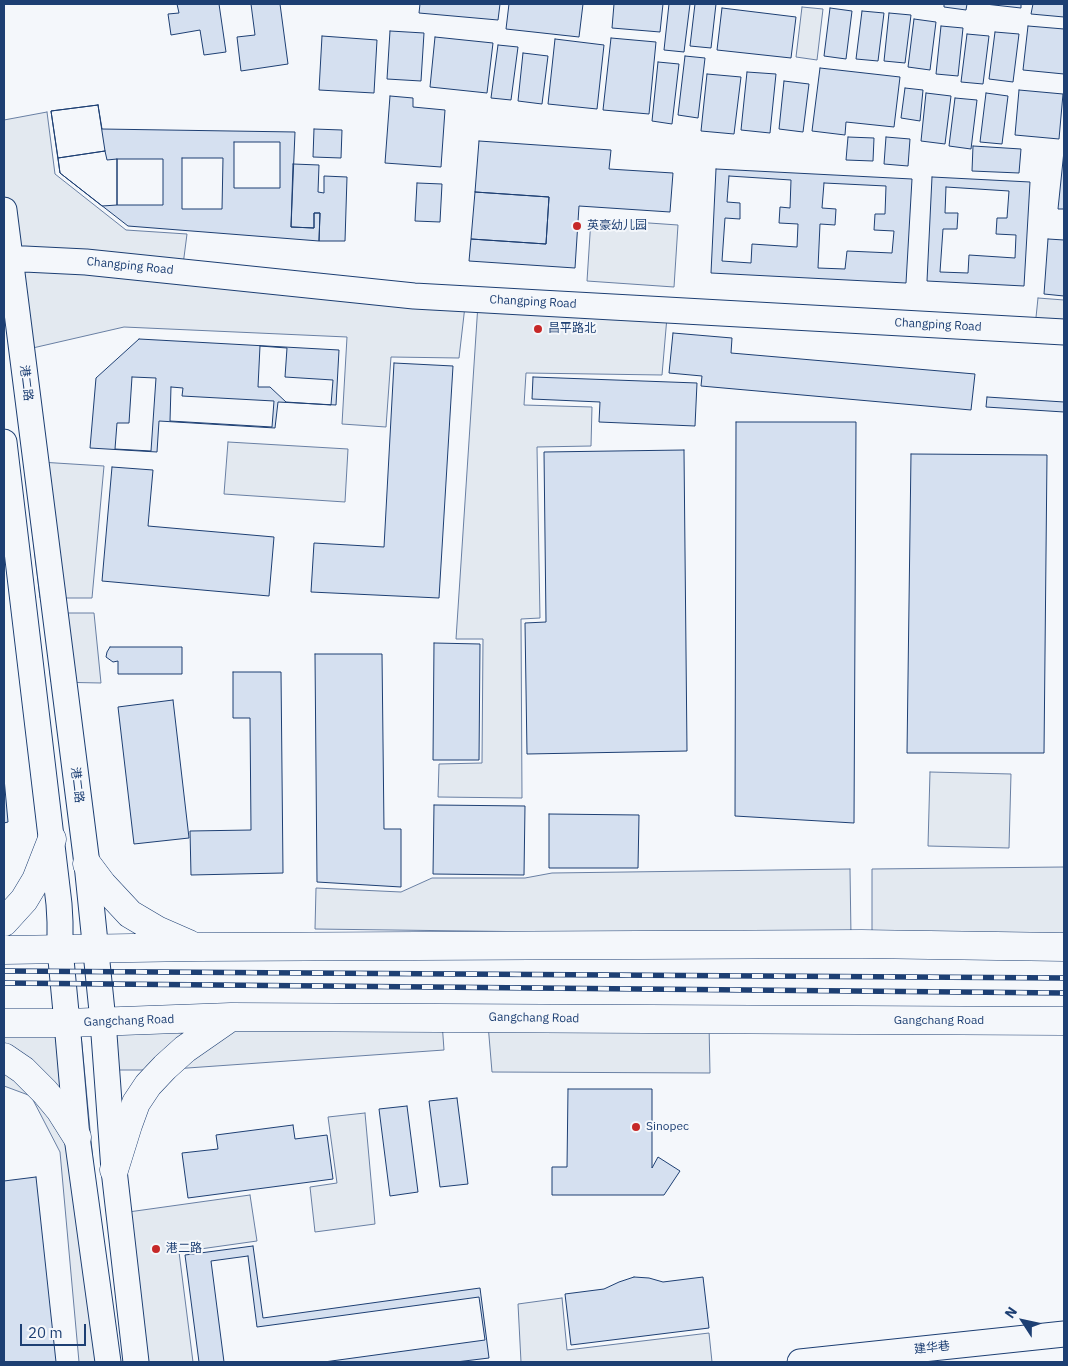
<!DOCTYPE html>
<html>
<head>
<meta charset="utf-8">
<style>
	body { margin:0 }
	#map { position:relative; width:1068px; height:1366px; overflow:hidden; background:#f4f7fb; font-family:"IBM Plex Sans",sans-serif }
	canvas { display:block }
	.frame { position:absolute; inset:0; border:5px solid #1d3f73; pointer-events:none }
	.north { position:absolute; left:998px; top:1296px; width:50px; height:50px; -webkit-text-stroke:4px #f4f7fb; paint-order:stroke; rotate:305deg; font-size:14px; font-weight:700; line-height:20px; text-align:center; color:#1d3f73 }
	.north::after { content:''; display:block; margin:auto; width:18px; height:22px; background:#1d3f73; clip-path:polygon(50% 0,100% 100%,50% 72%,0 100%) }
	.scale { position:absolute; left:20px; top:1324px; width:66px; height:22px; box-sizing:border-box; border:2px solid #1d3f73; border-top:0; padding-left:6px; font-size:15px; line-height:18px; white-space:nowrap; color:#1d3f73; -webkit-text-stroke:4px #f4f7fb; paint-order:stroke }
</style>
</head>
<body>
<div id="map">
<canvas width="1068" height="1366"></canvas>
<div class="frame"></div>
<div class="north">N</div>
<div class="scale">20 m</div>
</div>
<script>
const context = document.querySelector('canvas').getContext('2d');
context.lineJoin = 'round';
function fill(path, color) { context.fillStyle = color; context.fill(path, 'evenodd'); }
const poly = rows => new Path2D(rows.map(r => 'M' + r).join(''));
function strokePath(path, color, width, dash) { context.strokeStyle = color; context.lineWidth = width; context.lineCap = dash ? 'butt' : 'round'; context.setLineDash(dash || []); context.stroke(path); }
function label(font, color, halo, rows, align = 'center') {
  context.font = font + ' "IBM Plex Sans","Noto Sans SC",sans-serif'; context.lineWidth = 4; context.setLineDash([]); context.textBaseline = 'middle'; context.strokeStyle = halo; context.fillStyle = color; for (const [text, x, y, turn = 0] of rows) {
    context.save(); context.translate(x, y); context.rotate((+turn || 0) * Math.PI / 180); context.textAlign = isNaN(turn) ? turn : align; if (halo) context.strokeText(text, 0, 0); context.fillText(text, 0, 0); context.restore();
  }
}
const green = poly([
	[802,7,823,9,817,60,796,57,802,7],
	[47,112,55,174,126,230,187,234,183,265,4,246,4,120,47,112],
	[591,219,678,225,674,287,587,281,591,219],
	[4,258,465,306,459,358,391,357,386,427,342,424,347,337,124,327,11,353,4,258],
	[1038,298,1064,300,1064,328,1035,327,1038,298],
	[478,304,667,317,662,375,526,373,524,405,592,407,591,446,537,447,540,618,521,619,522,798,438,797,439,764,482,763,483,639,456,639,478,304],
	[228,442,348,449,345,502,224,494,228,442],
	[24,461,104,466,92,598,40,598,24,461],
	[44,613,94,613,101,683,51,682,44,613],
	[930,772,1011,774,1009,848,928,846,930,772],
	[1064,867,1064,938,872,936,872,869,1064,867],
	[850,869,851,936,315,929,316,888,401,892,432,878,525,878,552,873,850,869],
	[4,1022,80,1024,112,1362,79,1362,60,1152,31,1096,4,1086,4,1022],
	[442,1022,444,1050,159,1070,96,1070,96,1027,442,1022],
	[488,1024,709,1024,710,1073,492,1072,488,1024],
	[365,1113,375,1224,315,1232,310,1187,337,1183,328,1117,365,1113],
	[250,1195,257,1241,179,1252,193,1362,124,1362,107,1215,250,1195],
	[562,1298,567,1350,709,1333,712,1362,521,1362,518,1304,562,1298]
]);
const building = poly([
	[177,4,219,4,226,52,204,55,200,30,171,35,168,14,179,13,177,4],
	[251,4,280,4,288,64,241,71,237,37,255,35,251,4],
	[420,4,500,4,498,20,419,13,420,4],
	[509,4,583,4,579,37,506,29,509,4],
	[614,4,663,4,660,32,612,28,614,4],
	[669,4,690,4,684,52,664,50,669,4],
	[695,4,716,4,711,48,690,46,695,4],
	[944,4,967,4,966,10,944,7,944,4],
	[985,4,1021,4,1021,8,985,4],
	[1033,4,1064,4,1064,17,1031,14,1033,4],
	[722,8,796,17,791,58,717,50,722,8],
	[830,8,852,11,846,59,824,56,830,8],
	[862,11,884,13,878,61,856,59,862,11],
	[889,13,911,15,905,63,884,61,889,13],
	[914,19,936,22,930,70,908,67,914,19],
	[941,26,963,28,958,76,936,74,941,26],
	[1028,26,1064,29,1064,74,1023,70,1028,26],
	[390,31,424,33,421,81,387,79,390,31],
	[995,32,1019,34,1013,82,989,79,995,32],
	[967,34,989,36,983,84,961,82,967,34],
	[322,36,377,40,374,93,319,90,322,36],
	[435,37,493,43,487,93,430,87,435,37],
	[611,38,656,42,649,114,603,110,611,38],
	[555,39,604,45,597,109,548,104,555,39],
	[498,45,518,47,511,100,491,98,498,45],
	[523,53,548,56,542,104,518,101,523,53],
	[685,56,705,58,698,118,678,115,685,56],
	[658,62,679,64,672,124,652,121,658,62],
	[820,68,900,77,894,127,846,122,845,135,812,131,820,68],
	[747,72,776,74,770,133,741,130,747,72],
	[707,74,741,77,734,134,701,131,707,74],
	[784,81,809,84,803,132,779,129,784,81],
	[905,88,923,90,920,121,901,118,905,88],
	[1019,90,1063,94,1059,139,1015,135,1019,90],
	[926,93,951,96,945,144,921,141,926,93],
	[986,93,1008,96,1002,144,980,142,986,93],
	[390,96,413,98,413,107,445,110,441,167,385,163,390,96],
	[955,98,977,100,971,149,949,146,955,98],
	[98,105,105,151,58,158,51,111,98,105],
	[98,105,102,129,295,132,291,227,314,228,314,213,320,213,319,241,128,226,60,173,51,111,98,105],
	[314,129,342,130,341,158,313,157,314,129],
	[848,137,874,138,873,161,846,160,848,137],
	[886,137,910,139,908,166,884,164,886,137],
	[479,141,611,150,609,169,673,173,670,212,579,206,575,268,469,261,471,239,546,244,549,197,475,192,479,141],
	[234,142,280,142,280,188,234,188,234,142],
	[973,146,1021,149,1019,173,972,171,973,146],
	[105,151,107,160,117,159,117,205,102,206,60,173,58,158,105,151],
	[1064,151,1064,209,1058,209,1064,151],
	[182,158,223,158,222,209,182,209,182,158],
	[117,159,163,159,163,205,117,205,117,159],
	[293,164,319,165,318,192,324,193,324,176,347,177,345,241,319,241,320,213,314,213,314,228,291,227,293,164],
	[716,169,912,179,906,283,711,273,716,169],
	[729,176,791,180,790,208,780,207,779,223,798,224,797,247,752,244,751,263,722,261,725,218,740,219,740,203,727,202,729,176],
	[932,177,1030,182,1024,286,927,281,932,177],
	[417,183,442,184,440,222,415,221,417,183],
	[824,183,886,186,885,214,875,214,874,230,894,231,892,253,847,251,845,269,818,268,820,224,835,225,836,209,822,208,824,183],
	[946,187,1009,191,1007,218,997,218,996,234,1016,235,1015,258,969,255,968,273,940,272,943,229,957,229,958,213,945,213,946,187],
	[475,192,549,197,546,244,471,239,475,192],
	[1048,239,1064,240,1064,296,1044,294,1048,239],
	[673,333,732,338,731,353,975,374,971,410,701,386,702,376,669,373,673,333],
	[139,339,339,350,336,405,278,402,275,428,159,421,157,452,90,448,96,378,139,339],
	[260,346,287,348,285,377,333,380,331,405,286,402,270,387,258,387,260,346],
	[394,363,453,366,439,598,311,592,314,543,384,547,394,363],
	[132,377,156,378,151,451,115,449,117,423,129,423,132,377],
	[533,377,697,383,695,426,599,422,600,402,532,399,533,377],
	[171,387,183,388,182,396,274,401,272,427,170,421,171,387],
	[987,397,1064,402,1064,412,986,407,987,397],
	[736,422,856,422,854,823,735,816,736,422],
	[684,450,687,751,527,754,525,623,546,622,544,452,684,450],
	[911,454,1047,455,1044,753,907,753,911,454],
	[112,467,153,470,148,526,274,537,269,596,102,581,112,467],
	[434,643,480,644,479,760,433,760,434,643],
	[110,647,182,647,182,674,118,674,118,661,113,662,106,657,107,652,110,647],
	[315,654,382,654,384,829,401,829,401,887,317,882,315,654],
	[233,672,281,672,283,873,191,875,190,831,251,830,250,718,233,718,233,672],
	[173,700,189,838,134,844,118,707,173,700],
	[4,778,8,822,4,823,4,778],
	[434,805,525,806,524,875,433,874,434,805],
	[549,814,639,815,638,868,549,868,549,814],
	[568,1089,652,1089,652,1168,658,1157,680,1171,664,1195,552,1195,552,1167,567,1167,568,1089],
	[457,1098,468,1184,440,1187,429,1101,457,1098],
	[407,1106,418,1192,390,1196,379,1109,407,1106],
	[293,1125,295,1139,327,1135,333,1179,188,1198,182,1153,218,1149,216,1135,293,1125],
	[36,1177,56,1362,4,1362,4,1181,36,1177],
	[253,1246,263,1318,480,1288,489,1358,456,1362,199,1362,185,1255,253,1246],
	[248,1256,257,1327,479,1297,485,1340,324,1362,224,1362,211,1261,248,1256],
	[634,1277,649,1278,663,1282,703,1277,709,1328,571,1345,565,1294,604,1289,619,1282,634,1277]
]);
const minor = poly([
	[4,210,87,864,103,1021,114,1170,136,1362],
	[4,258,86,262,414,296,1064,332],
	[4,442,59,904,60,922,60,949,67,1023,77,1137,108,1362],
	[800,1362,1064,1334]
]);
const major = poly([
	[87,864,102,884,130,914,157,930,189,944],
	[4,922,24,900,36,880,52,839],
	[4,950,197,947,862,944,1064,947],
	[4,1023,67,1023,231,1017,1064,1021],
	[4,1057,23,1070,45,1092,60,1110,77,1137],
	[114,1170,128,1125,136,1103,148,1085,165,1067,185,1049,231,1017]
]);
const rail = poly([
	[4,971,1064,978],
	[4,983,1064,993]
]);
const markers = [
	[577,226,5,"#c62828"],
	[538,329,5,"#c62828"],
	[636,1127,5,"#c62828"],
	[156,1249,5,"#c62828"]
];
const poiNames = [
	["英豪幼儿园",587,226],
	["昌平路北",548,329],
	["Sinopec",646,1127],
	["港二路",166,1249]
];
const streetNames = [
	["Changping Road",130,266,6],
	["Changping Road",533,302,3],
	["Changping Road",938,325,3],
	["港二路",26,383,83],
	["港二路",77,785,83],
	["Gangchang Road",534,1018,1],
	["Gangchang Road",129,1021,-2],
	["Gangchang Road",939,1021],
	["建华巷",932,1348,-6]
];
fill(green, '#e3e9f0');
strokePath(green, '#687fa3', 1);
fill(building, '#d5e0f0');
strokePath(building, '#1d3f73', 1);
strokePath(minor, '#1d3f73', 27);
strokePath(major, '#1d3f73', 29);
strokePath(minor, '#f4f7fb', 25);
strokePath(major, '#f4f7fb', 28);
strokePath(rail, '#1d3f73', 5.5);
strokePath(rail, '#f4f7fb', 4, [11]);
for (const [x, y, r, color] of markers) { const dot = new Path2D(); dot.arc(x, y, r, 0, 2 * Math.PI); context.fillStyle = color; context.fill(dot); strokePath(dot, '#f4f7fb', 2); }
label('12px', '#1d3f73', '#f4f7fb', poiNames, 'left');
label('12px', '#1d3f73', '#f4f7fb', streetNames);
</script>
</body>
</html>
